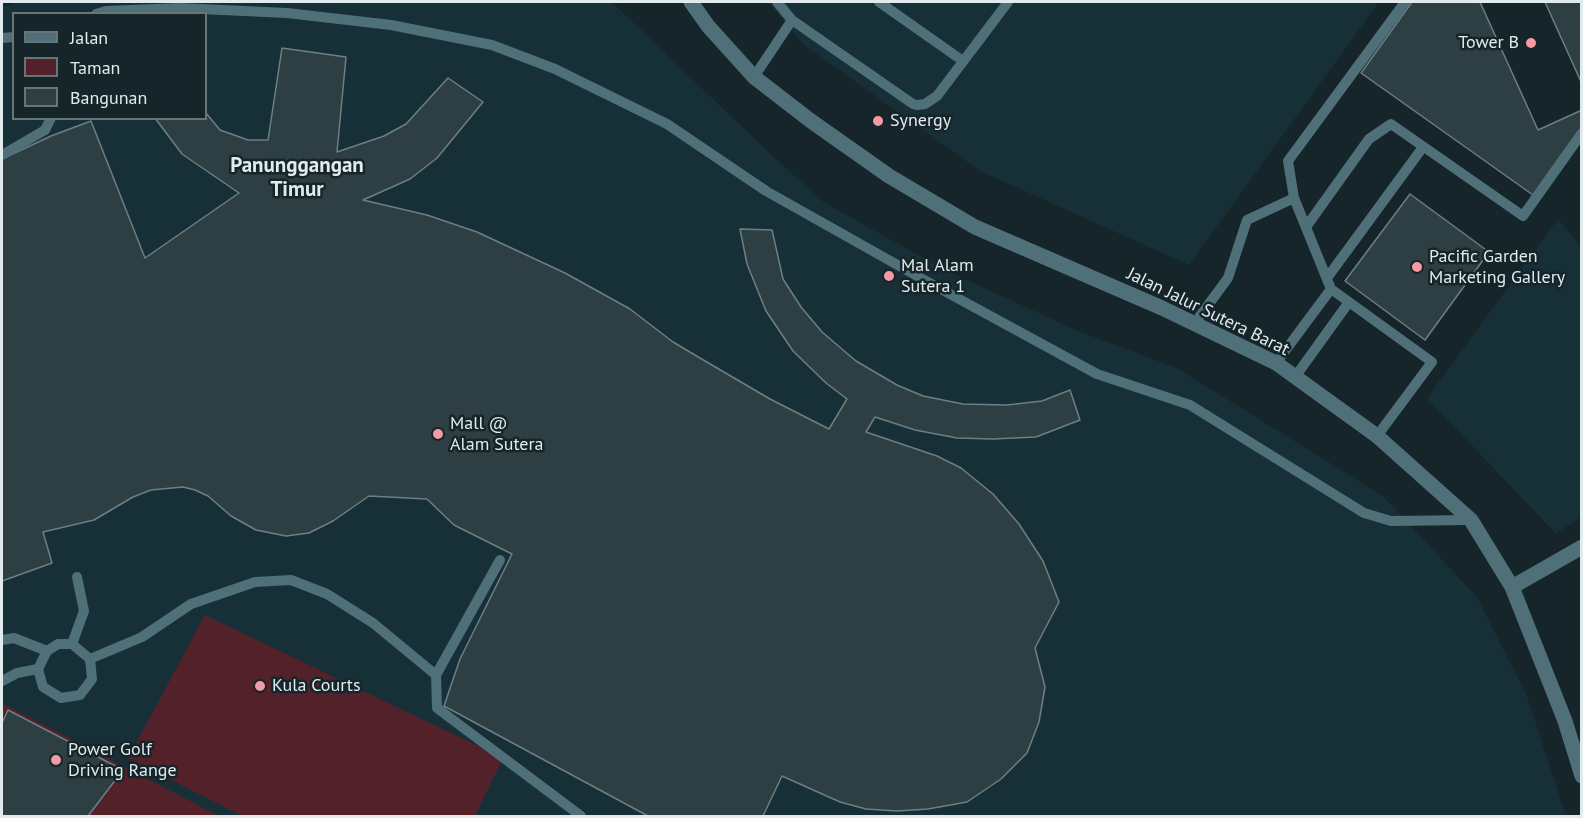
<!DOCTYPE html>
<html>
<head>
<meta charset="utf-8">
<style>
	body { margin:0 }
	#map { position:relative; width:1583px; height:818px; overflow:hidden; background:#15252a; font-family:"PT Sans",sans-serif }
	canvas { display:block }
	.frame { position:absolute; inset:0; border:3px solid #e1ebee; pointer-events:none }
	.legend { position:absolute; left:12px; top:12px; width:195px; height:108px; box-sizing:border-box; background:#15252a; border:2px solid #677478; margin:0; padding:8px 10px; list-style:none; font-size:18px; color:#e1ebee }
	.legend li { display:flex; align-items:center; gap:12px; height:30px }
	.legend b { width:30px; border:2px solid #677478 }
</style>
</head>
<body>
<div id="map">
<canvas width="1583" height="818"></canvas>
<div class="frame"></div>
<ul class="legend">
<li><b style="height:8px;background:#4f6f79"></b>Jalan</li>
<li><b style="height:16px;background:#532129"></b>Taman</li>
<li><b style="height:16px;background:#2e3f44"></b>Bangunan</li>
</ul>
</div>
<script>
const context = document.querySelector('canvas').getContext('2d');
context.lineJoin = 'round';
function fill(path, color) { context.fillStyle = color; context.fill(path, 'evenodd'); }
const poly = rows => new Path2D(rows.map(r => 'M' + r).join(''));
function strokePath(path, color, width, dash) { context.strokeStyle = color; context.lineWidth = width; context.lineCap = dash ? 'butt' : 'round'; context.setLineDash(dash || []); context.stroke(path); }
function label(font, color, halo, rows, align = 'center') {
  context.font = font + ' "PT Sans",sans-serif'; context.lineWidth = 5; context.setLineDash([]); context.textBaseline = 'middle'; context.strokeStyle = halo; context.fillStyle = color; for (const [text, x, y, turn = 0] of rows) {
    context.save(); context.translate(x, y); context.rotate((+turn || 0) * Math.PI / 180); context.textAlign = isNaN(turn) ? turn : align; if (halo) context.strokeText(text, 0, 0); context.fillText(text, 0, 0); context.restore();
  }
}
const built = poly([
	[18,2,612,2,761,145,822,201,943,269,1078,331,1177,368,1383,496,1477,597,1527,696,1566,816,2,816,2,7],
	[14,14,206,14,206,118,14,118],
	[768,2,1379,2,1189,265,980,171,804,45],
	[1558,219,1581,246,1582,516,1556,534,1427,398]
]);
const green = poly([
	[205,615,503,758,475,816,242,816,128,758],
	[2,703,219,816,2,816]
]);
const building = poly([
	[1412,2,1582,2,1582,127,1533,195,1361,73,1412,2],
	[1480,2,1545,2,1582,84,1582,110,1538,130,1480,2],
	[282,48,346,57,337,152,384,136,406,124,448,78,483,102,437,158,410,179,363,200,427,215,477,232,565,273,630,309,673,342,700,358,770,399,829,429,847,399,826,383,793,351,766,311,747,264,740,229,772,230,783,279,801,307,822,332,856,361,897,385,923,396,963,404,1007,405,1042,401,1070,390,1080,420,1036,437,993,439,957,438,915,430,875,417,866,432,937,456,961,468,993,494,1019,524,1043,561,1059,602,1035,648,1045,687,1039,722,1027,753,1001,779,967,802,928,809,897,811,866,809,840,802,782,776,763,816,648,816,444,706,460,659,512,554,454,525,427,499,369,496,333,521,309,533,286,536,256,530,231,516,208,496,195,490,183,487,151,490,133,497,94,520,43,532,52,563,2,581,2,159,51,136,91,121,145,258,239,193,182,154,155,118,206,118,206,113,220,130,248,140,268,140,282,48],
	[1410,194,1489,252,1425,340,1345,281,1410,194],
	[8,710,123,770,88,816,2,816,2,723,8,710]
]);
const service = poly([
	[777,2,792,20,913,104,917,105,925,104,937,96,1008,2],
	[879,2,963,61],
	[96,14,106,11,179,8,287,13,391,25,492,45,555,69,667,124,766,191,926,281,1097,374,1190,405,1364,513,1391,521,1471,520],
	[2,38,14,37],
	[754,77,792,20],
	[2,155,45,130,51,118],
	[1306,227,1369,139,1391,124,1523,216,1582,133],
	[1327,278,1423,147],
	[1194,324,1228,278,1247,220,1294,198],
	[1276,363,1331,289],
	[1295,377,1349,302],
	[1377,436,1432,362,1331,289,1294,198,1288,161,1405,2],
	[2,640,14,638,47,651],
	[58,644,72,644,90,659,92,679,80,695,61,698,43,687,38,669,47,651,58,644],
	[72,644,84,611,77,577],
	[90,659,142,637,191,604,255,582,291,580,327,594,373,623,436,675,437,708,581,816],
	[436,675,500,560],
	[2,681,17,673,38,669]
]);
const tertiary = poly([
	[691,2,708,26,754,77,811,121,889,176,975,227,1162,308,1276,363,1377,436,1471,520,1512,587,1565,721,1582,776],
	[1512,587,1582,547]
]);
const markers = [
	[1531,43,6,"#f49aa5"],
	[878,121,6,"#f49aa5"],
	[1417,267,6,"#f49aa5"],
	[889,276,6,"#f49aa5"],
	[438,434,6,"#f49aa5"],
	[260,686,6,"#f49aa5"],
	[56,760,6,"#f49aa5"]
];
const poiNames = [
	["Tower B",1519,43,"right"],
	["Synergy",890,121],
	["Pacific Garden",1429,257],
	["Marketing Gallery",1429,278],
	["Mal Alam",901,266],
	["Sutera 1",901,287],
	["Mall @",450,424],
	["Alam Sutera",450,445],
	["Kula Courts",272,686],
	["Power Golf",68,750],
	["Driving Range",68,771]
];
const streetNames = [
	["Jalan Jalur Sutera Barat",1208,312,26]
];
const quarterNames = [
	["Panunggangan",297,166],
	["Timur",297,190]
];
fill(built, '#173037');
fill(green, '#532129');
fill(building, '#2e3f44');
strokePath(building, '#6c7f84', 1.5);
strokePath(service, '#4f6f79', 10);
strokePath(tertiary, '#4f6f79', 15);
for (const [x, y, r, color] of markers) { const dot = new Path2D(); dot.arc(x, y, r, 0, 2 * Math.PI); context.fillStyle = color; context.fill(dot); strokePath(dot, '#15252a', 2); }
label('18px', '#e1ebee', '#15252a', poiNames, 'left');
label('18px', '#e1ebee', '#15252a', streetNames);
label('bold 21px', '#e1ebee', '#15252a', quarterNames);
</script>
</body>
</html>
